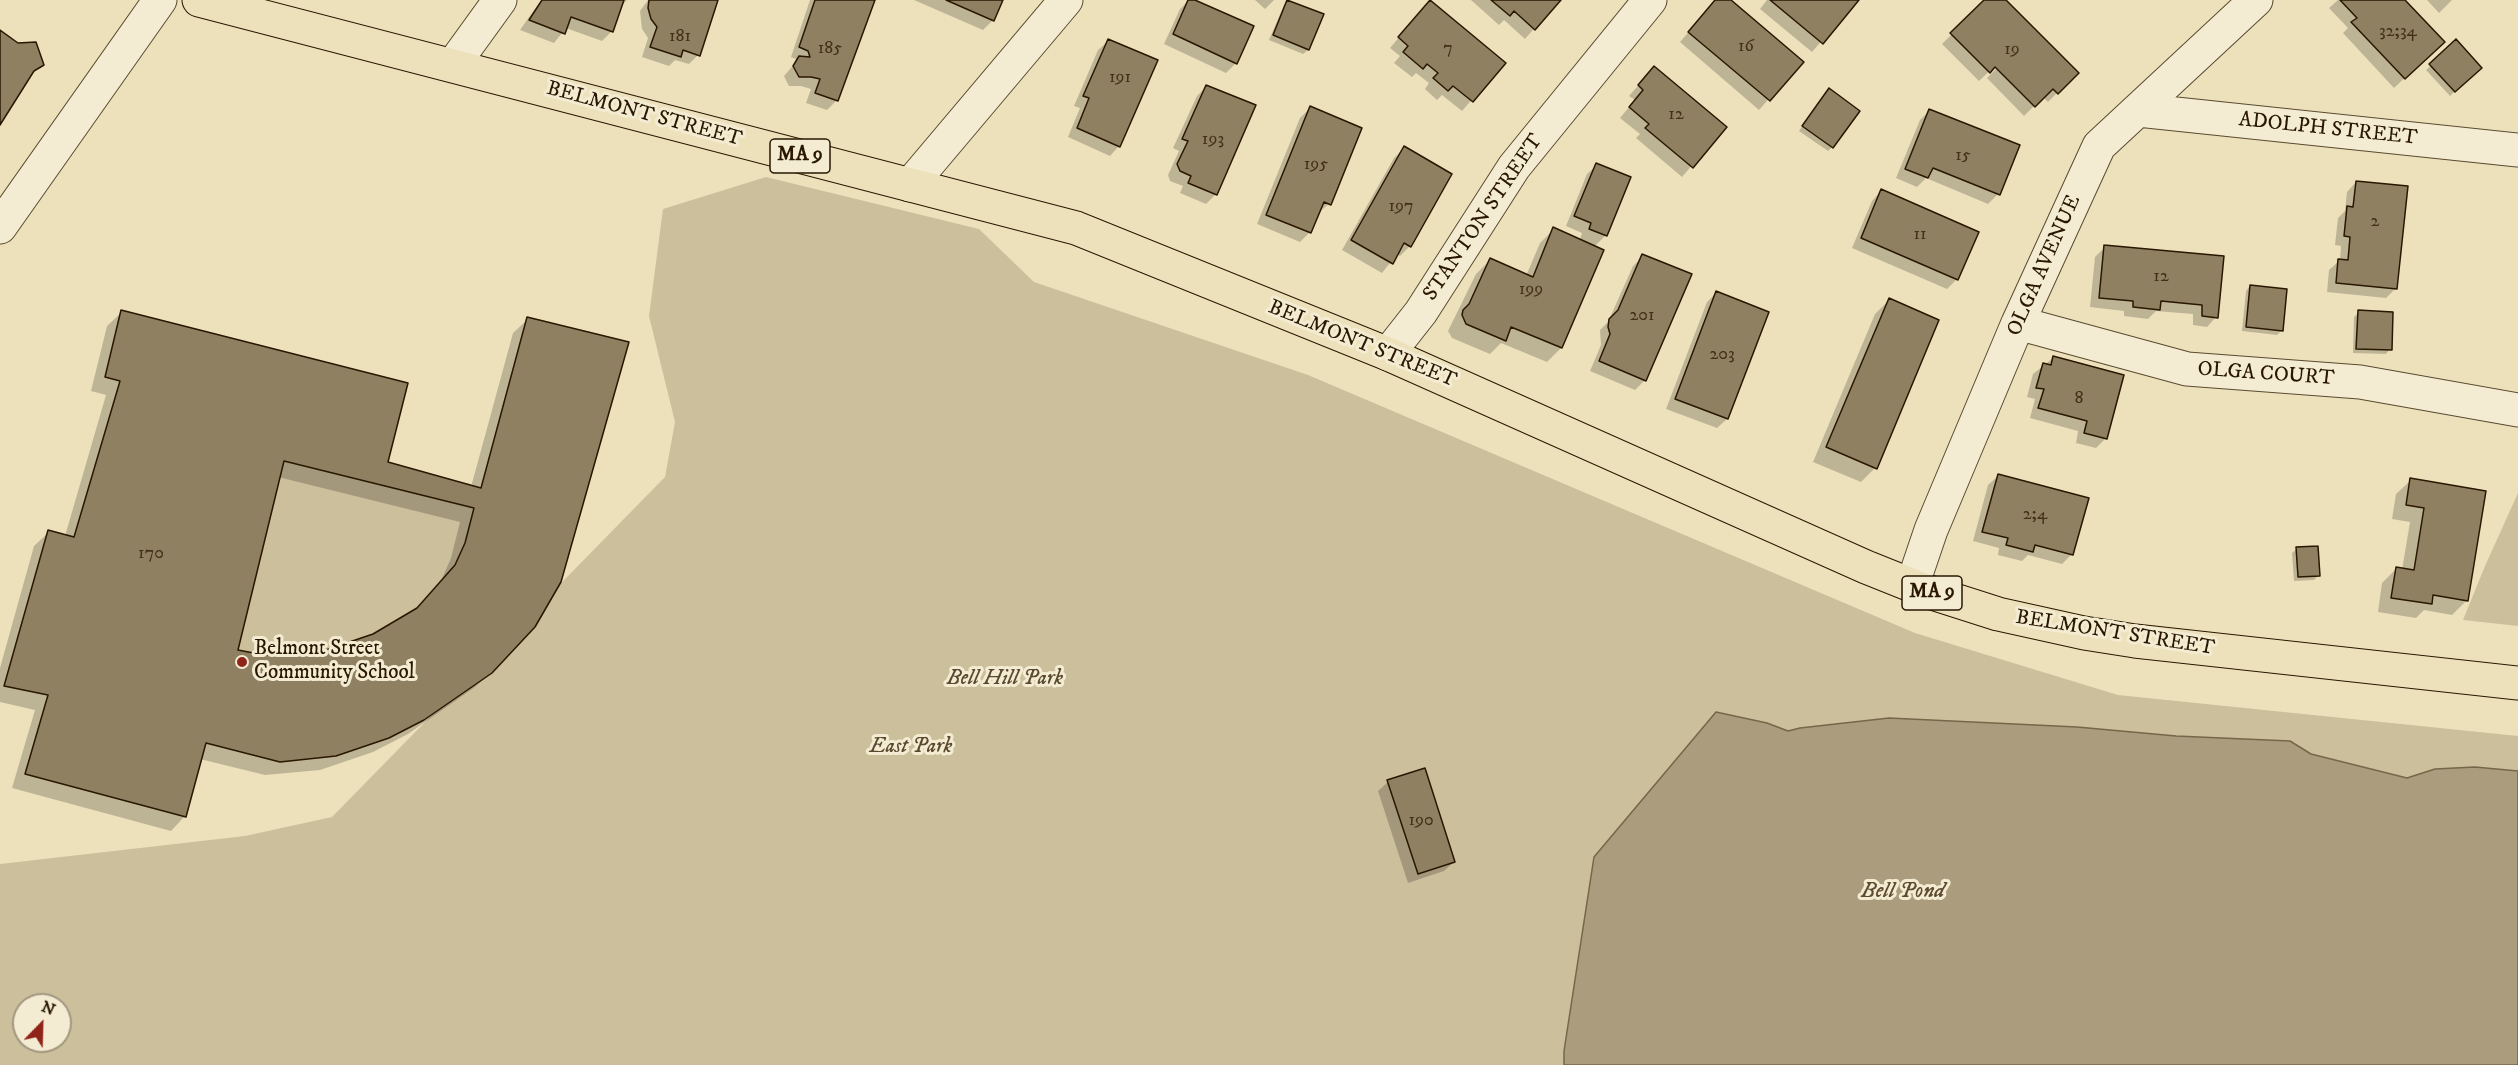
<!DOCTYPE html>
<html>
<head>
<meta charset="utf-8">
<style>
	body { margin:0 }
	#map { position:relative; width:2518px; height:1065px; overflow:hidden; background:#ede1bc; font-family:"IM FELL DW Pica",serif }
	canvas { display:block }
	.north { position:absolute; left:12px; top:993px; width:60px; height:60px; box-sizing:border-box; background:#f3ecd3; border:2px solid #a2977f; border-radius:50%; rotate:23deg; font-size:16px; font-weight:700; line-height:24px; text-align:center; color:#291700 }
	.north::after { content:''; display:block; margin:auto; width:21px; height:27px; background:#8f2418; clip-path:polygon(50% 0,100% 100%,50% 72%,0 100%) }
</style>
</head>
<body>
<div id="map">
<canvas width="2518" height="1065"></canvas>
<div class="north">N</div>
</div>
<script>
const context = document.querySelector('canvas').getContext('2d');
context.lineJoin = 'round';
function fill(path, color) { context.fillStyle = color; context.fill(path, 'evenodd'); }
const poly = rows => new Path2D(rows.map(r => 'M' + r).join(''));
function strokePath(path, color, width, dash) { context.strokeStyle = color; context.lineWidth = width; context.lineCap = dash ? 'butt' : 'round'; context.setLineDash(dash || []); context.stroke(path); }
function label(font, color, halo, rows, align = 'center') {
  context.font = font + ' "IM FELL DW Pica",serif'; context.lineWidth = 6; context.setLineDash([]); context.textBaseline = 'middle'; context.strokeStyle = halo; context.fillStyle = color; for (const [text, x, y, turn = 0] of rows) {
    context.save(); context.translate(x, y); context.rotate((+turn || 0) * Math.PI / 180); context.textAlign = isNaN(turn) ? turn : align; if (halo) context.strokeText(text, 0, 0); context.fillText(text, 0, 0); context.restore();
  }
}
const green = poly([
	[766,177,979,229,1034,282,1308,375,1915,633,2118,695,2518,736,2518,1065,0,1065,0,864,245,836,332,817,665,477,675,422,649,316,663,209],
	[24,1005,60,1005,60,1041,24,1041],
	[284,461,474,508,465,543,455,565,417,608,373,634,317,653,264,655,238,650],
	[2518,493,2518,626,2463,620,2485,566]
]);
const water = poly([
	[1716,712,1767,723,1788,731,1800,728,1889,718,2077,727,2176,736,2290,741,2311,754,2407,778,2435,769,2475,767,2518,771,2518,1065,1564,1065,1564,1051,1594,857,1716,712]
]);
const shadow = poly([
	[541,0,627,0,621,6,612,31,602,41,566,28,554,43,520,30],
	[648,0,717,0,698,55,689,64,675,60,669,66,642,57,648,38,642,29,640,11],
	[810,0,873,0,837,100,827,110,806,103,811,89,801,86,789,86,784,76,798,60,791,57],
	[914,0,1002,0,993,20,983,30],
	[1189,0,1191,0,1236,63,1226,73,1164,44,1180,9],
	[1255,0,1274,0,1265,9],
	[1288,0,1323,15,1308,50,1303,54,1269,40,1284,5],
	[1471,0,1559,0,1525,39,1504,20,1499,25],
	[1716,0,1729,0,1801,62,1759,110,1680,42],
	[1767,0,1857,0,1812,52,1760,9],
	[1986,0,2004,0,2077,73,2048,102,2043,97,2024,116,1987,78,2002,63,2000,61,1979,81,1942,44],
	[2338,0,2403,0,2433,51,2394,88,2343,33,2348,28,2329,8],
	[2427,0,2452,0,2439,13],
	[1421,11,1504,63,1462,111,1442,95,1437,100,1425,89,1429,83,1416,73,1412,77,1394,63,1400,56,1390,48],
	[1108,41,1119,146,1110,156,1068,137,1080,108,1074,106,1098,50],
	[2456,41,2480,68,2450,96,2426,70],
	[1645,78,1725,127,1682,177,1636,138,1640,134,1620,118,1635,100,1629,96],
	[1207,86,1216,194,1206,204,1180,193,1183,186,1170,181,1168,175,1179,151,1173,148,1197,96],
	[1825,94,1832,147,1828,151,1799,131],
	[1310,108,1329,204,1318,213,1310,232,1300,242,1257,224,1300,118],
	[1930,110,1998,194,1988,204,1926,178,1917,187,1896,178,1920,120],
	[1404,148,1410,246,1400,256,1397,254,1382,273,1342,250,1394,158],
	[1597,165,1606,235,1594,247,1561,348,1547,362,1501,343,1490,354,1452,338,1448,331,1476,274,1490,260,1526,276,1540,243,1554,229,1580,240,1582,233,1566,226,1587,174],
	[2356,182,2396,288,2386,298,2327,292,2329,270,2340,260,2341,246,2335,245,2338,218,2345,211,2347,192],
	[1881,191,1957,279,1947,289,1852,248,1872,201],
	[2105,247,2222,258,2216,317,2207,327,2193,325,2193,314,2156,311,2148,319,2124,316,2124,311,2090,307,2095,257],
	[1643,256,1645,380,1635,390,1590,371,1601,345,1600,330,1608,322,1633,266],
	[2250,286,2282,330,2277,335,2242,331,2246,291],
	[1717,292,1767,313,1727,419,1717,428,1666,409,1707,302],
	[1889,300,1875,468,1861,482,1813,462,1875,314],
	[122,312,387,463,471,487,513,333,528,319,534,627,475,687,408,734,373,752,320,770,265,775,200,759,185,816,171,831,12,788,35,710,0,702,0,668,34,546,49,532,65,536,106,395,91,391,107,326],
	[278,477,460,522,451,558,441,581,414,611,374,636,317,654,264,657,236,651],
	[2359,312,2390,349,2386,354,2353,353,2354,317],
	[2053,358,2106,438,2096,448,2076,443,2078,431,2030,418,2035,399,2027,397,2033,374],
	[1998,476,2072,554,2062,564,2028,555,2022,561,1998,555,1999,548,1973,541,1988,485],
	[2411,480,2484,492,2467,600,2452,615,2424,610,2416,618,2378,612,2382,583,2396,569,2402,570,2410,522,2392,519,2396,494],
	[2297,549,2319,575,2314,580,2294,581,2292,553],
	[1388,782,1454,862,1444,871,1408,883,1378,791]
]);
const building = poly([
	[542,0,624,0,613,32,571,17,565,34,529,20,542,0],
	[649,0,718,0,700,56,683,50,681,57,650,47,657,27,651,19,648,8,649,0],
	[815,0,875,0,838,101,815,93,820,79,811,77,799,77,793,66,799,56,810,57,808,51,799,47,815,0],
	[946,0,1003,0,994,21,946,0],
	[1188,0,1195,0,1254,26,1237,64,1173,34,1188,0],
	[1287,0,1324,14,1309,50,1273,35,1287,0],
	[1430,0,1506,63,1473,102,1453,86,1448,91,1433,78,1438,73,1427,64,1423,69,1403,52,1408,46,1398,37,1430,0],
	[1491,0,1561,0,1535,30,1514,11,1510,16,1491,0],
	[1715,0,1731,0,1804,62,1770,101,1688,32,1715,0],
	[1770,0,1859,0,1823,44,1770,0],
	[1984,0,2006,0,2079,73,2058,94,2053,89,2035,107,1995,67,1990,73,1950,33,1984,0],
	[2340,0,2405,0,2445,42,2405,79,2351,22,2357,18,2340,0],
	[0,30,18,43,36,42,44,65,34,71,0,125,0,30],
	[1108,39,1158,60,1120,147,1077,128,1089,98,1083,96,1108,39],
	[2456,39,2482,68,2455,92,2429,64,2456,39],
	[1654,66,1727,127,1693,168,1645,128,1649,124,1629,107,1643,90,1638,85,1654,66],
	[1206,85,1256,105,1217,195,1188,183,1191,176,1180,171,1177,164,1188,141,1182,139,1206,85],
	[1829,88,1860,111,1833,148,1802,126,1829,88],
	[1310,106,1362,128,1331,205,1324,202,1311,233,1266,215,1310,106],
	[1929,109,2020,145,2000,195,1933,168,1928,178,1905,169,1929,109],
	[1404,146,1452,174,1411,247,1404,243,1393,264,1351,240,1404,146],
	[1596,163,1631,177,1607,236,1589,229,1591,223,1574,216,1596,163],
	[2356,181,2408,186,2397,289,2336,283,2338,259,2348,260,2350,237,2344,236,2347,206,2353,207,2356,181],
	[1881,189,1979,232,1958,280,1861,238,1881,189],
	[1553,227,1604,250,1562,348,1511,327,1506,341,1466,324,1462,315,1463,310,1469,304,1490,258,1533,277,1553,227],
	[2104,245,2224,256,2218,318,2202,316,2202,305,2161,301,2160,310,2133,307,2133,301,2099,298,2104,245],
	[1642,254,1692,274,1646,381,1599,361,1610,334,1608,327,1609,319,1618,310,1642,254],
	[2250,285,2287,289,2283,331,2246,327,2250,285],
	[1716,291,1769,312,1728,419,1675,399,1716,291],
	[1889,298,1939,320,1877,469,1826,447,1889,298],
	[121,310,408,383,388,462,481,488,527,317,629,342,561,582,535,627,492,673,424,720,389,738,336,756,280,762,206,743,186,817,25,774,48,695,4,686,48,530,74,537,120,381,105,377,121,310],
	[284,461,474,508,465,543,455,565,417,608,373,634,317,653,264,655,238,650,284,461],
	[2358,310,2393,312,2392,350,2356,349,2358,310],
	[2053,356,2124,375,2107,439,2084,433,2087,421,2038,408,2044,389,2036,388,2043,363,2051,365,2053,356],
	[1998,474,2089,498,2073,555,2035,545,2033,552,2006,545,2008,538,1982,532,1998,474],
	[2410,478,2486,491,2468,601,2433,595,2432,604,2391,598,2396,567,2414,570,2424,508,2406,505,2410,478],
	[2318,546,2320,576,2298,577,2296,547,2318,546],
	[1425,768,1455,862,1418,874,1387,780,1425,768]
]);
const minor = poly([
	[453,65,500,0],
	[2138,110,2518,150],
	[910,185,1066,0],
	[0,227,160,0],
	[2018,323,2187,369,2360,382,2518,410],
	[1388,354,1421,312,1514,167,1650,0],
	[1912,586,1931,530,2018,323,2099,146,2256,0]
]);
const trunk = poly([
	[199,0,1076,228,1388,354,1866,567,1926,591,1998,614,2084,633,2135,641,2518,683]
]);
const markers = [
	[242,662,6,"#8f2418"]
];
const numberNames = [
	["32;34",2398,32],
	["181",680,37],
	["16",1746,47],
	["185",830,49],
	["7",1448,49],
	["19",2012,50],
	["191",1120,78],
	["12",1676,115],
	["193",1213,140],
	["15",1963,156],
	["195",1316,165],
	["197",1401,207],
	["2",2375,222],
	["11",1920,235],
	["12",2161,277],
	["199",1531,290],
	["201",1642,316],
	["203",1722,355],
	["8",2079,399],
	["2;4",2035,515],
	["170",151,554],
	["190",1421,821]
];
const shields = [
	[800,156,60],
	[1932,593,60]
];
const shieldNames = [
	["MA 9",800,156],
	["MA 9",1932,593]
];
const streetNames = [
	["BELMONT STREET",644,115,15],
	["ADOLPH STREET",2328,130,6],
	["STANTON STREET",1484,218,-56],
	["OLGA AVENUE",2045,266,-66],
	["BELMONT STREET",1362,345,22],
	["OLGA COURT",2266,375,4],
	["BELMONT STREET",2115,634,9]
];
const poiNames = [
	["Belmont Street",254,650],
	["Community School",254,674]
];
const parkNames = [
	["Bell Hill Park",1005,680],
	["East Park",911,748]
];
const waterNames = [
	["Bell Pond",1903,892]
];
fill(green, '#ccbf9c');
fill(water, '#aa9c7c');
strokePath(water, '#76674a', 1.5);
fill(shadow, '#0003');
fill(building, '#8f8062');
strokePath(building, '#291700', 1.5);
strokePath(minor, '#5a4a2f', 35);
strokePath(trunk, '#291700', 35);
strokePath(minor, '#f3ecd3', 33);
strokePath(trunk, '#ede1bc', 33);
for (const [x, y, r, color] of markers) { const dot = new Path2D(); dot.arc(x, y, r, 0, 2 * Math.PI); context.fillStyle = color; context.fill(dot); strokePath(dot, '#f3ecd3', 2); }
label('18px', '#423118', null, numberNames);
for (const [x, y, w] of shields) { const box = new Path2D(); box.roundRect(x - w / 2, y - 17, w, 34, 4.5); context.fillStyle = '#f3ecd3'; context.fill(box); strokePath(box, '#291700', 1.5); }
label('bold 20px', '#291700', null, shieldNames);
label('21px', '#291700', '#f3ecd3', streetNames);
label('21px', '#291700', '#f3ecd3', poiNames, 'left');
label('italic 21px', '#5a492f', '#f3ecd3', parkNames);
label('italic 22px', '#5d4c32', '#f3ecd3', waterNames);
</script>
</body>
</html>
